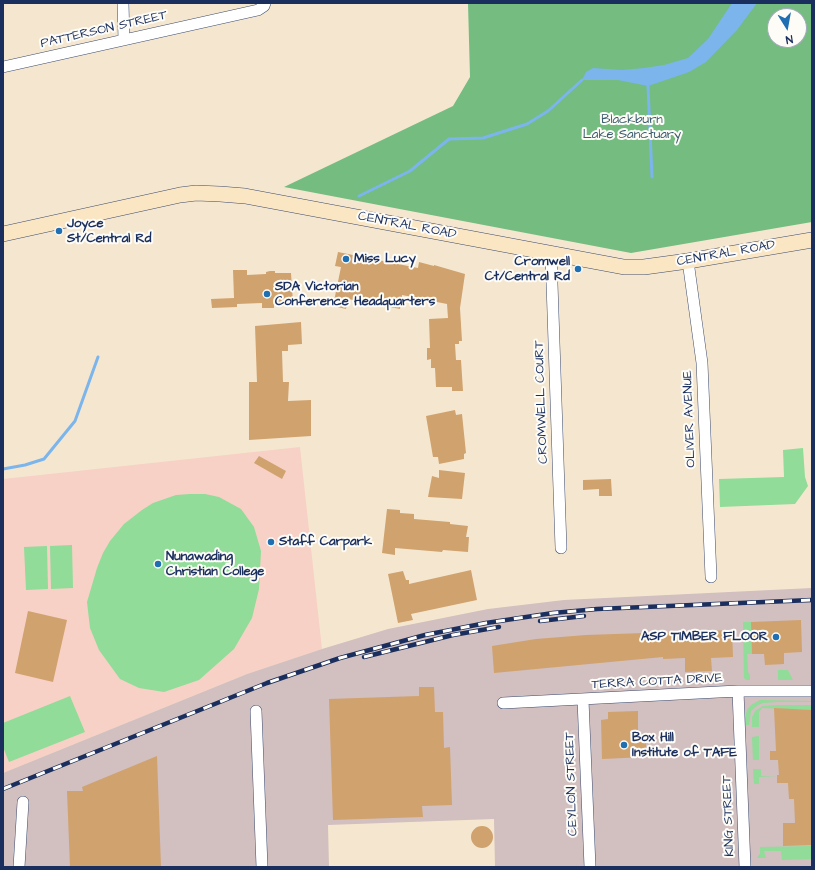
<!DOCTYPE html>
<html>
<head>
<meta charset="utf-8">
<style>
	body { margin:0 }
	#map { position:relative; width:815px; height:870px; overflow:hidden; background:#f5e7cf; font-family:"Architects Daughter",sans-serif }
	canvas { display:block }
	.frame { position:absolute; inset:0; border:4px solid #1b2f5e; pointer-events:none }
	.north { position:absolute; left:767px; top:8px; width:40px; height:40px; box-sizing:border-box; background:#fdfcf7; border:1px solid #a3aaba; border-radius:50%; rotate:169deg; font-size:11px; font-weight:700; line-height:16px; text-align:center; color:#1b2f5e }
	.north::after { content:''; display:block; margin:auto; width:14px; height:18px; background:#1f6fb2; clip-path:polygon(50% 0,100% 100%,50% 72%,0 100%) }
</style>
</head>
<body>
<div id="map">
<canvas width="815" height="870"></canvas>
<div class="frame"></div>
<div class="north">N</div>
</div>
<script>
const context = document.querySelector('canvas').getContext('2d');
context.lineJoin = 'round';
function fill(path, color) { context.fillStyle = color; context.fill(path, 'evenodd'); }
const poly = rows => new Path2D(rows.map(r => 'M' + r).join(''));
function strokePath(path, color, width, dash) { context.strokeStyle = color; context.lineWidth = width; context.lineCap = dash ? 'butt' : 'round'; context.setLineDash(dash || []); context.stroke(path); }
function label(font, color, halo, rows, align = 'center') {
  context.font = font + ' "Architects Daughter",sans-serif'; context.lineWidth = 4; context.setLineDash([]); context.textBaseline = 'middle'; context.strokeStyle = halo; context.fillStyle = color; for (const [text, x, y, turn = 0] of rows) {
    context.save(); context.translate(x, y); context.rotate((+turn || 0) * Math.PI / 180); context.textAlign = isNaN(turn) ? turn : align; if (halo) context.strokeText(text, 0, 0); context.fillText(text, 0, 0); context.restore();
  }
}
const built = poly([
	[300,447,322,649,247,674,3,773,3,479]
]);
const industrial = poly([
	[812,588,812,867,495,867,494,819,328,825,329,867,3,867,3,773,247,674,322,649,388,629,488,609,564,600]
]);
const green = poly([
	[803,448,805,477,808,486,795,504,720,507,719,479,784,477,783,450],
	[190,494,205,494,219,497,241,509,254,527,261,551,259,589,252,618,234,649,199,680,164,692,139,688,120,679,99,650,90,628,87,602,97,568,103,553,110,541,124,524,142,510,153,503,176,495],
	[72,545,73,588,51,589,50,546],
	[47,546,48,589,26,590,24,547],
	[743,622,751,622,752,654,747,654,748,672,750,675,750,680,746,680,744,678],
	[778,670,788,670,793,680,778,680],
	[70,696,85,732,9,762,3,747,3,723],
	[760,700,812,701,812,702,777,702,763,703,758,705,751,711,749,725,746,725,745,718,747,710,751,705],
	[778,705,812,705,812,710,762,708,759,712,759,727,752,727,752,717,755,711,763,706],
	[759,736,759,760,753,760,752,737],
	[753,769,761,769,761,776,777,776,759,777,759,784,754,784],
	[812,846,812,859,782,860,781,851,764,851,766,858,757,858,760,854,760,847]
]);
const forest = poly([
	[468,3,812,3,812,222,631,253,284,187,453,106,470,77],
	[775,16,799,16,799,40,775,40]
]);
const water = poly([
	[732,3,757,3,737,30,706,62,689,72,648,86,618,80,582,80,586,72,593,68,622,70,644,68,664,65,688,58,708,39]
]);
const stream = poly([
	[648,86,652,177],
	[359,196,410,171,449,139,483,138,527,124,548,111,582,80],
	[3,469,25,465,44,459,75,421,98,357]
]);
const building = poly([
	[338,252,418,268,419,262,434,266,434,265,465,274,460,308,462,341,459,341,459,344,455,344,456,360,461,360,463,391,452,391,452,387,436,387,435,368,431,368,431,359,427,360,427,348,430,348,429,319,448,318,447,304,402,295,400,309,348,299,346,309,333,306,341,267,335,266],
	[233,270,247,270,247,275,266,274,266,272,270,271,275,271,275,273,291,273,293,302,274,303,274,308,262,308,262,303,237,304,237,307,212,308,211,299,234,298],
	[301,322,302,344,288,345,288,351,282,351,283,382,289,382,288,401,311,400,311,436,249,440,249,382,257,382,255,326],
	[455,410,456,415,462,414,466,453,464,454,464,459,439,464,438,457,433,457,426,416],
	[259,456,286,471,282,479,254,463],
	[439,470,465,473,462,499,428,497,432,476,439,478],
	[611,479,612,496,599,496,599,489,583,490,583,480],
	[387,509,400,510,400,513,414,514,414,519,450,522,450,524,468,526,466,537,469,537,468,552,443,550,442,552,395,548,395,555,382,553],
	[471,570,477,600,411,614,413,620,398,623,388,574,403,571,406,580,409,580,409,584],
	[28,611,67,620,53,682,15,673],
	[801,620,802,652,784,653,784,664,765,665,764,654,752,654,751,622],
	[732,630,733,657,711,658,712,671,685,672,685,658,663,659,663,657,494,673,492,646,536,639,586,635],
	[419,687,434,687,435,712,443,712,444,748,450,747,452,805,422,806,423,817,333,820,329,699,419,696],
	[774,708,812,710,812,845,783,846,783,823,795,823,794,799,789,799,788,783,777,783,777,775,779,775,778,760,770,760,770,751,776,751],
	[638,711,638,733,646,733,646,757,602,759,601,720,608,719,608,712],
	[157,756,161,867,70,867,67,791,83,791,82,787],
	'471 837a11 11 0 1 1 22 0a11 11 0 1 1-22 0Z'
]);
const street = poly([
	[123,3,124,40],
	[3,67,258,10,264,6,265,3],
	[551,254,561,548],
	[688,261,702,363,711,577],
	[738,691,745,867],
	[583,700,590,867],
	[503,703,738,691,812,691],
	[256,711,262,867],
	[19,867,23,802]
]);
const secondary = poly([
	[3,234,180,195,196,193,220,194,245,196,624,267,644,267,688,261,812,240]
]);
const rail = poly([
	[540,621,584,616],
	[364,657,453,635,499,627],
	[3,789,267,683,340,658,425,635,486,623,553,613,597,609,812,600]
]);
const markers = [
	[59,231,4,"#1f6fb2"],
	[346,259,4,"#1f6fb2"],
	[578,269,4,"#1f6fb2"],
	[267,294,4,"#1f6fb2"],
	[271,542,4,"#1f6fb2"],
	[158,564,4,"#1f6fb2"],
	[776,637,4,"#1f6fb2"],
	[624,745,4,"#1f6fb2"]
];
const streetNames = [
	["PATTERSON STREET",104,30,-13],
	["CENTRAL ROAD",407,226,11],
	["CENTRAL ROAD",726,254,-10],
	["CROMWELL COURT",542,402,-92],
	["OLIVER AVENUE",690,419,-92],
	["TERRA COTTA DRIVE",657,682,-3],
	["CEYLON STREET",572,784,-92],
	["KING STREET",729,816,-92]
];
const parkNames = [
	["Blackburn",632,120],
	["Lake Sanctuary",632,135]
];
const poiNames = [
	["Joyce",67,224],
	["St/Central Rd",67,239],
	["Miss Lucy",354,259],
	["Cromwell",570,262,"right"],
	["Ct/Central Rd",570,277,"right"],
	["SDA Victorian",275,287],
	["Conference Headquarters",275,302],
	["Staff Carpark",279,542],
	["Nunawading",166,557],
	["Christian College",166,572],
	["ASP TIMBER FLOOR",768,637,"right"],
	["Box Hill",632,738],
	["Institute of TAFE",632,753]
];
fill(built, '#f7d1c6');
fill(industrial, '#d2bfbf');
fill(green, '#90dc98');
fill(forest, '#74bc80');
fill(water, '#7cb5ec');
strokePath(stream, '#7cb5ec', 3);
fill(building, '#d0a26e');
strokePath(street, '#3c4b6f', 12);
strokePath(secondary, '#3c4b6f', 16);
strokePath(street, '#fff', 11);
strokePath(secondary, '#fbe6c4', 15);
strokePath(rail, '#1b2f5e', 4.5);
strokePath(rail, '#fdfcf7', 3, [9]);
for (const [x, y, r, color] of markers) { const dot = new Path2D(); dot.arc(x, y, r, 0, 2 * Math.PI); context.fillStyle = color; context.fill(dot); strokePath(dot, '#fdfcf7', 1.5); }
label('13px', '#1b2f5e', '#fdfcf7', streetNames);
label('13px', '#385a6c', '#fdfcf7', parkNames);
label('bold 13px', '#1b2f5e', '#fdfcf7', poiNames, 'left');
</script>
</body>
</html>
